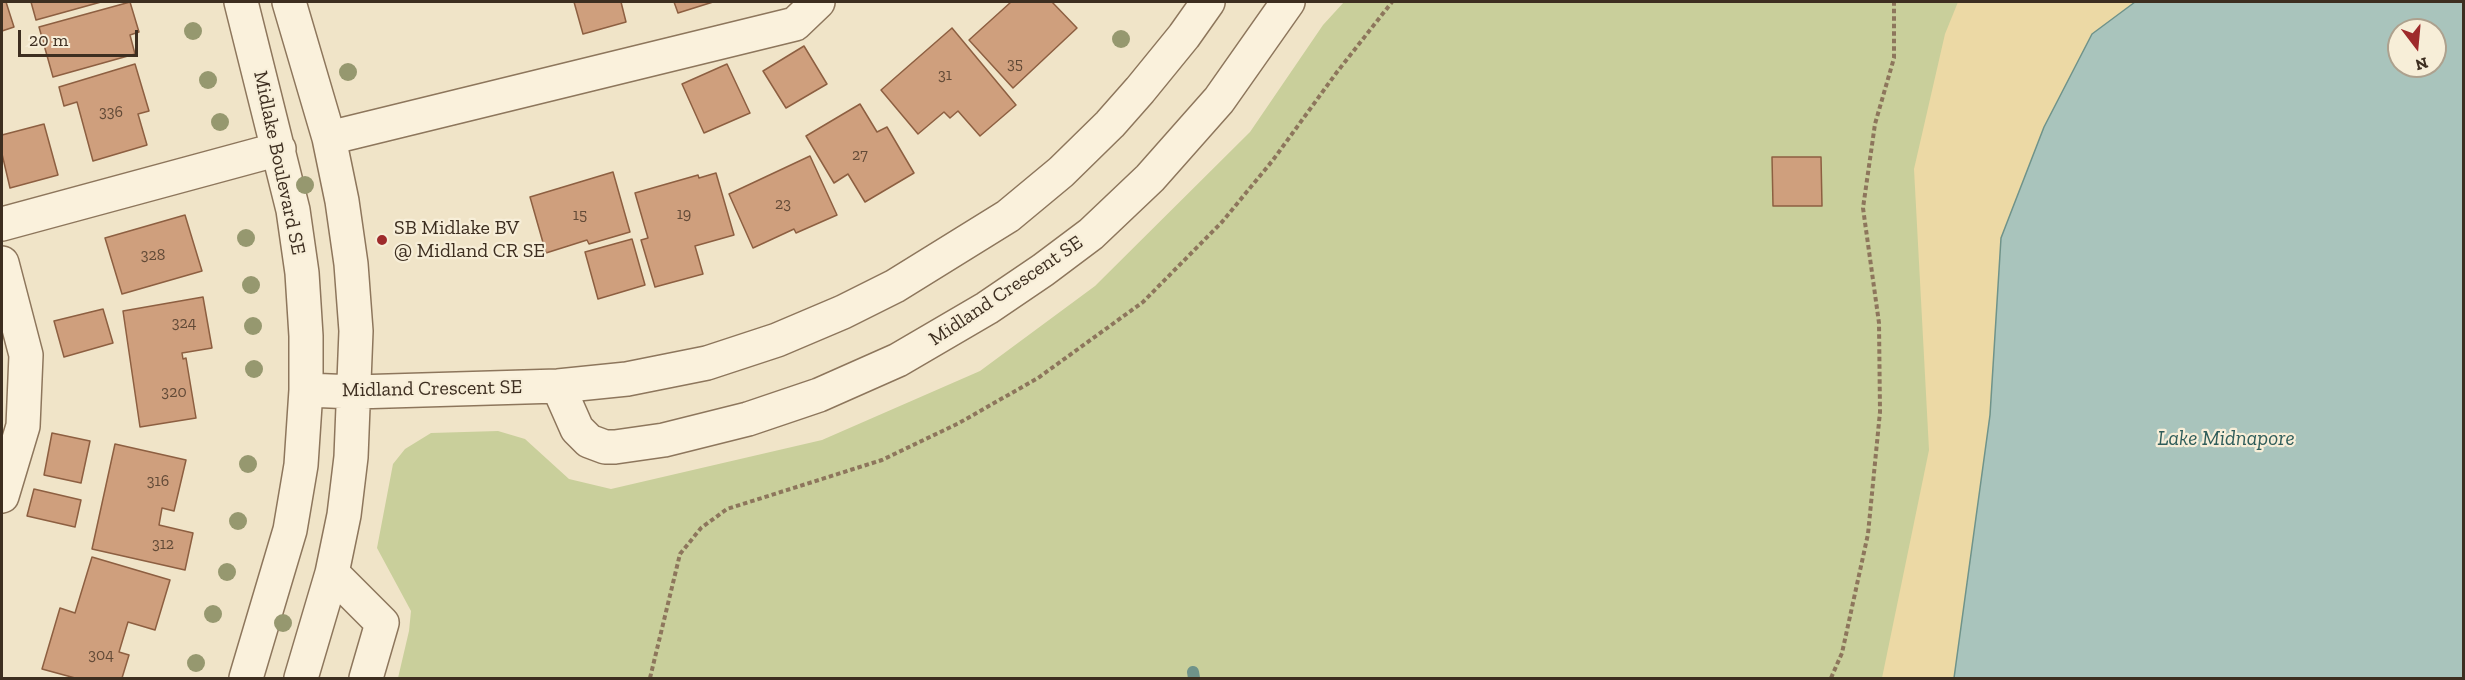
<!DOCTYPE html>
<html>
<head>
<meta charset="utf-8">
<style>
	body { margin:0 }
	#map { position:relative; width:2465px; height:680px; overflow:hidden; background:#f0e4c8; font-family:"Zilla Slab",serif }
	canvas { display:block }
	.frame { position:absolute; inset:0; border:3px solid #3d2e20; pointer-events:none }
	.north { position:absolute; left:2387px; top:18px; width:60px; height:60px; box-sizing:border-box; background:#f7eed8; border:2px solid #ada18e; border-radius:50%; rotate:164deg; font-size:16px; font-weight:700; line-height:24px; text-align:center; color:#3d2e20 }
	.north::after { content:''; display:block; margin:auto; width:21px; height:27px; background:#9e2a2b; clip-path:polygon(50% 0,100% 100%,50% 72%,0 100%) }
	.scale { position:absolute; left:18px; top:30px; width:120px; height:27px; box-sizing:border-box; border:3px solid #3d2e20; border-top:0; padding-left:8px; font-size:18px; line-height:21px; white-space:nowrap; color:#3d2e20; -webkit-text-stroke:4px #f7eed8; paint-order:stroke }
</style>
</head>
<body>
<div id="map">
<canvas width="2465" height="680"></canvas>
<div class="frame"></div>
<div class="north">N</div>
<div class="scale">20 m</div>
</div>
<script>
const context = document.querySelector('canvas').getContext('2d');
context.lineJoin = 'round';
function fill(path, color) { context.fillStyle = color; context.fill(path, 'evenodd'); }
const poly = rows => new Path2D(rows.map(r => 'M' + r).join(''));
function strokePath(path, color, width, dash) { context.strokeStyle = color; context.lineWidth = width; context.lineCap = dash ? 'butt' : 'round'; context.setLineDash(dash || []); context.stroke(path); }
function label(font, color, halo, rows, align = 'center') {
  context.font = font + ' "Zilla Slab",serif'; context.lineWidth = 4.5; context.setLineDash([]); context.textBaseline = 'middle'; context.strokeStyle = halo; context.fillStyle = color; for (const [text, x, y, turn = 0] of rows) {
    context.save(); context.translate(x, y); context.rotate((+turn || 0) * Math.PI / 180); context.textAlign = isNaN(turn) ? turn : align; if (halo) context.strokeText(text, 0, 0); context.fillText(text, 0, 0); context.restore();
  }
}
const green = poly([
	[1344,2,2135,2,2092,34,1954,678,398,678,409,631,411,611,377,548,393,464,405,449,431,433,498,431,525,439,569,479,611,489,822,440,980,371,1095,286,1250,132,1323,25]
]);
const sand = poly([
	[1958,2,2135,2,2092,34,2001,238,1990,415,1954,678,1882,678,1929,450,1914,169,1945,34]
]);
const water = poly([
	[2135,2,2463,2,2463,678,1954,678,1990,415,2001,238,2044,127,2092,34,2135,2],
	[2399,30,2435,30,2435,66,2399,66,2399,30]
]);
const stream = poly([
	[1193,672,1194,678]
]);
const building = poly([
	[2,2,6,2,14,27,2,31,2,2],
	[31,2,101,2,36,20,31,2],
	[130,2,139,32,130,35,135,54,53,77,39,27,130,2],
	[574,2,621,2,626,22,583,34,574,2],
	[674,2,713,2,678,13,674,2],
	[1011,2,1052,2,1077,28,1013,88,969,40,1011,2],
	[952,28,1016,105,980,136,958,111,950,118,944,112,918,134,881,90,952,28],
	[804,46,827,84,786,108,763,71,804,46],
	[135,64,149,111,138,114,147,145,93,161,77,102,64,106,59,87,135,64],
	[727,64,750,113,704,133,682,84,727,64],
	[860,104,877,132,887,127,914,173,865,202,848,174,834,183,806,136,860,104],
	[44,124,58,175,10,188,2,154,2,135,44,124],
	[810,156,837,215,796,233,794,229,753,248,729,194,810,156],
	[1772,157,1821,157,1822,206,1773,206,1772,157],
	[613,172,630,232,589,244,587,240,546,253,530,197,613,172],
	[716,173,734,235,695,246,703,274,655,287,641,240,648,238,635,193,698,175,699,178,716,173],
	[185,215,202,271,122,294,105,238,185,215],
	[632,239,645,285,598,299,585,252,632,239],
	[203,297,212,348,182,353,183,359,186,358,196,418,140,427,123,311,203,297],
	[103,309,113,343,64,357,54,321,103,309],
	[52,433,90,441,81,483,44,475,52,433],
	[115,444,186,460,174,511,162,508,159,525,193,533,185,570,92,549,115,444],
	[34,489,81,500,75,527,27,516,34,489],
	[92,557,170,580,155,630,128,622,119,652,129,655,122,678,75,678,42,669,60,608,75,613,92,557]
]);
const path = poly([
	[650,678,680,554,701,528,727,509,882,460,959,423,1038,378,1143,302,1222,222,1273,160,1337,72,1392,2],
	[1831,678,1842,653,1868,534,1880,412,1879,323,1863,208,1875,124,1894,58,1894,2]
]);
const minor = poly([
	[241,2,293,210,302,273,306,336,306,390,301,465,290,530,246,678],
	[289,2,329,138,342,201,351,264,356,331,351,457,344,515,332,573,301,678],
	[329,138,795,24,818,2],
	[2,224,279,149],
	[2,263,26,355,23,426,2,496],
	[558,386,577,429,589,441,605,447,615,447,664,440,748,419,819,395,898,360,987,308,1043,270,1091,234,1150,178,1219,100,1288,2],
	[306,390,355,392,558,386,627,379,707,363,777,340,843,312,895,286,1008,216,1061,172,1110,124,1140,90,1184,36,1208,2],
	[332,573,382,623,366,678]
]);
const trees = [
	[193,31],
	[1121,39],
	[348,72],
	[208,80],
	[220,122],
	[305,185],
	[246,238],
	[251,285],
	[253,326],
	[254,369],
	[248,464],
	[238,521],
	[227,572],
	[213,614],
	[283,623],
	[196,663]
];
const markers = [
	[382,240,6,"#9e2a2b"]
];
const numberNames = [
	["35",1015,64],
	["31",945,75],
	["336",111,112],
	["27",860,155],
	["23",783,204],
	["19",684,214],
	["15",580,215],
	["328",153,255],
	["324",184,323],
	["320",174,392],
	["316",158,481],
	["312",163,544],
	["304",101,655]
];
const streetNames = [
	["Midlake Boulevard SE",279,163,78],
	["Midland Crescent SE",1006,291,-34],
	["Midland Crescent SE",432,389,-1]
];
const poiNames = [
	["SB Midlake BV",394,228],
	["@ Midland CR SE",394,251]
];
const waterNames = [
	["Lake Midnapore",2226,439]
];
fill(green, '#c9cf9b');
fill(sand, '#ecd9a5');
fill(water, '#a9c4bc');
strokePath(water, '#6f938a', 1.5);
strokePath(stream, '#6f938a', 12);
fill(building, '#cf9f7d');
strokePath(building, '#8d5f41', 1.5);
strokePath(minor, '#8d765c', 36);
strokePath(path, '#8d765c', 4, [4.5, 3]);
strokePath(minor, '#faf1dc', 33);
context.fillStyle = '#96986f';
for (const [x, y] of trees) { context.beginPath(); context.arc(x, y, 9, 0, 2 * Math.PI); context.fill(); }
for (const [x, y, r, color] of markers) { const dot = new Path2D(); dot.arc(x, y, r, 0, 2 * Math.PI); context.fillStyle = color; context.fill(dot); strokePath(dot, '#f7eed8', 2); }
label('16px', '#624a37', null, numberNames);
label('20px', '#3d2e20', '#f7eed8', streetNames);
label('20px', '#3d2e20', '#f7eed8', poiNames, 'left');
label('italic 21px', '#2f5d5a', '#f7eed8', waterNames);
</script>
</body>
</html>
